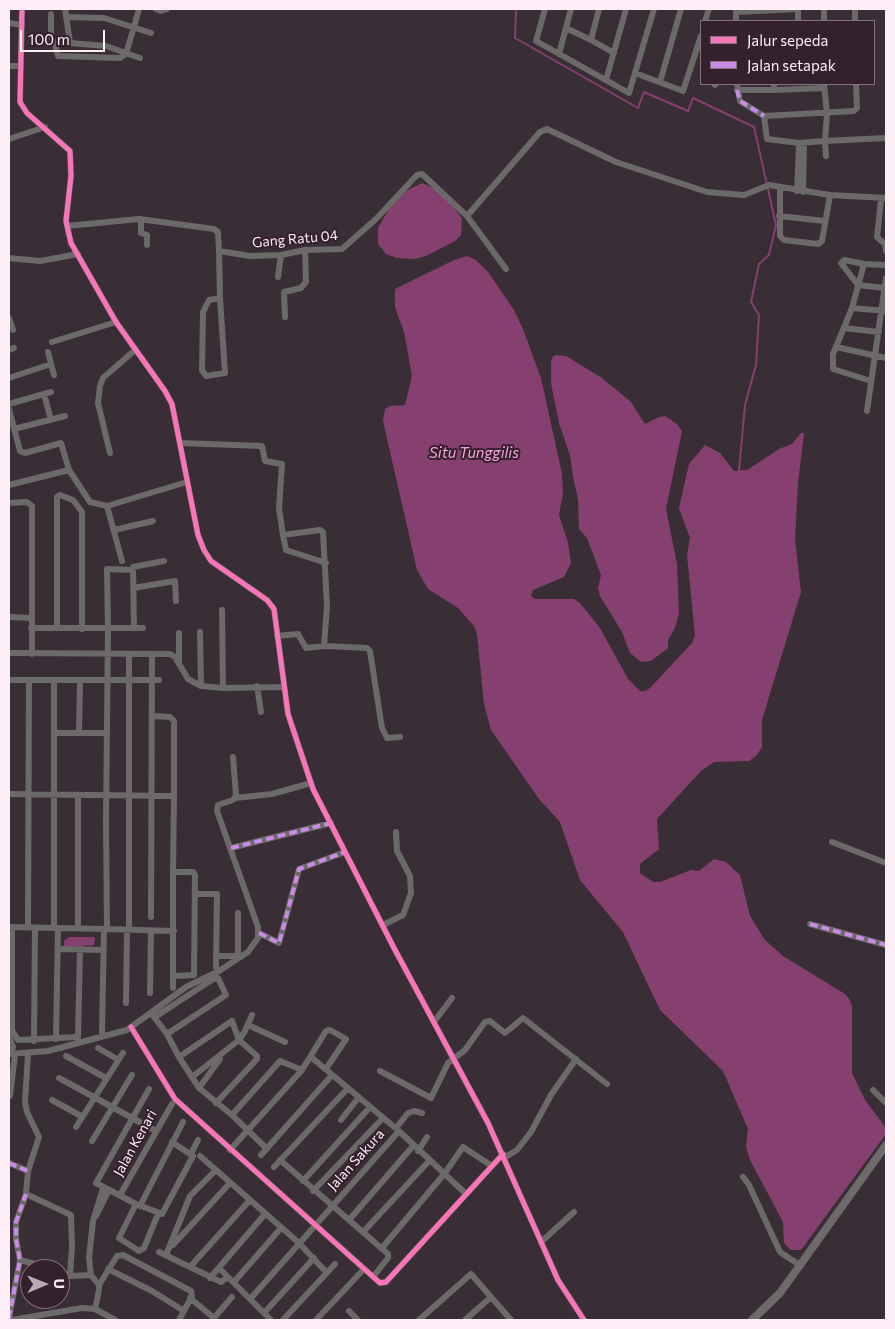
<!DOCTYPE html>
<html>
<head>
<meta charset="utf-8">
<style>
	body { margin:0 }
	#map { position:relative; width:895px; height:1329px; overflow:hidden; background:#3a2e36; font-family:Commissioner,sans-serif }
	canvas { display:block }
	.frame { position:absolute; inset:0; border:10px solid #fdeef7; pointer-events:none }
	.legend { position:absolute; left:700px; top:20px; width:175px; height:65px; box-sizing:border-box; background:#35202e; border:1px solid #85727e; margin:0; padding:6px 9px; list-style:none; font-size:15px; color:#fdeef7 }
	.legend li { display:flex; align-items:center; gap:10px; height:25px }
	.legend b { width:25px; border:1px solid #85727e }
	.north { position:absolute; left:20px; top:1259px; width:50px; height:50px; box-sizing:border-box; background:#35202e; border:1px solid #85727e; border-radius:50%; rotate:89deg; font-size:14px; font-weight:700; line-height:20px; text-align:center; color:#fdeef7 }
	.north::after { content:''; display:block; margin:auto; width:18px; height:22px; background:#b9abb3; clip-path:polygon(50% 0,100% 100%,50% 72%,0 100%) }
	.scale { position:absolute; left:20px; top:30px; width:85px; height:22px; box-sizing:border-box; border:2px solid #fdeef7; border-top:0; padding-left:6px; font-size:15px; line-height:18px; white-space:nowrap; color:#fdeef7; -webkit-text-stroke:4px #35202e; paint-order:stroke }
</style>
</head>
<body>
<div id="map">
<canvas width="895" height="1329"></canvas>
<div class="frame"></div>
<ul class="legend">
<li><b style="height:6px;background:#fb73b8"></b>Jalur sepeda</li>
<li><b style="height:6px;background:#ca8be6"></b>Jalan setapak</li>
</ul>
<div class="north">U</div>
<div class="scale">100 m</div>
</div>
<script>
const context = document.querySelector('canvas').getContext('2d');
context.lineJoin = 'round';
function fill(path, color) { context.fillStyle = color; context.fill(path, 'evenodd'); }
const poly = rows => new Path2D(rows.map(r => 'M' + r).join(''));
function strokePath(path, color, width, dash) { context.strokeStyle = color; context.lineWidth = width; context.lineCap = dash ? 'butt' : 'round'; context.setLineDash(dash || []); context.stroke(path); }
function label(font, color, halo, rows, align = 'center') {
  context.font = font + ' Commissioner,sans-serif'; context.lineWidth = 4; context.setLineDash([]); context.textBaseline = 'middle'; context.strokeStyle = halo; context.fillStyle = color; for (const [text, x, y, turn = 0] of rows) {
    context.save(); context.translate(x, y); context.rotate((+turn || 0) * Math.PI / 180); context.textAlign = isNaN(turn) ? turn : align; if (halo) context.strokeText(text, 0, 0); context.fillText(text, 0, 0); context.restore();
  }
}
const water = poly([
	[422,183,434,188,455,209,462,219,461,235,455,241,426,256,415,259,397,258,386,254,378,244,378,228,389,209,406,191],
	[467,256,476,260,488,272,514,310,523,329,541,378,562,474,563,493,559,515,568,543,571,563,564,577,533,590,531,596,535,599,574,599,580,603,600,628,628,679,640,691,646,691,651,687,692,643,695,635,687,555,690,538,679,508,689,464,705,445,720,453,734,471,747,470,779,449,792,444,801,433,804,433,798,483,795,539,801,592,762,720,762,747,757,755,749,761,714,762,701,771,657,819,659,849,640,864,640,873,653,882,660,882,691,870,699,871,714,859,726,862,740,875,750,916,765,940,783,956,845,994,849,999,852,1006,852,1073,865,1100,886,1128,886,1134,801,1250,791,1250,784,1243,783,1222,750,1160,746,1147,748,1129,723,1071,660,1010,623,932,580,880,560,822,539,799,491,730,484,704,477,634,474,626,458,608,428,589,417,570,383,421,385,409,390,406,405,405,412,376,404,332,395,307,395,289,452,261],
	[556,355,566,356,602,378,631,402,645,424,659,417,665,416,677,424,682,431,666,509,677,564,679,613,675,628,668,640,668,648,651,661,641,662,630,653,622,632,600,596,598,588,601,575,587,538,579,529,578,499,573,477,570,455,559,423,551,383,551,362,553,356],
	[69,937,93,937,95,938,94,945,64,947,64,941]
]);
const stream = poly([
	[516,9,515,38,638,108,644,92,688,111,693,98,754,127,776,225,769,255,759,264,751,302,759,315,756,365,745,405,739,471]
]);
const minor = poly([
	[22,9,20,102,27,113,70,151,71,176,66,221,71,243,116,322,165,391,172,404,198,535,204,550,211,561,267,600,274,609,288,714,313,789,394,948,488,1123,558,1280,584,1320],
	[65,9,70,43,55,44,58,56,120,58,126,54,139,9],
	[156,9,161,11,167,9],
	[545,9,536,41,629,93,654,9],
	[736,10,736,21],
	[736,12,798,9],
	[51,14,51,37,55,44],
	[67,17,104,18,151,33],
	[705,21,709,9],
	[798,21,798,9],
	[824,21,824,9],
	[855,21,855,9],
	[9,23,22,25],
	[566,28,591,40,599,9],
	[591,40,614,53],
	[70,43,106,46,140,58],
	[559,54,571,9],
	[9,66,20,66],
	[635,73,683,91,701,36],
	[606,80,626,9],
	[660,82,681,9],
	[737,84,740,101,764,116,854,111,857,108,856,84],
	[774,84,774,90,824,88],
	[824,84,827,114,825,141,886,138],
	[715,85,716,84],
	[737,90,774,90],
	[764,116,767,139,799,143,825,141,826,156],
	[9,139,45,127],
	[780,187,780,236,784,240,818,244,822,241,830,195],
	[797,191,799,143],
	[803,192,804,143],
	[881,200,877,237,885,244,886,251],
	[467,216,540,132,547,129,616,162,707,192,744,195,769,185,830,195,886,198],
	[779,216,825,221],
	[139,219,141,223,141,233,147,235,147,245],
	[67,226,139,219,214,229,218,232,219,251,250,256,281,255,305,250,342,249,376,219,417,175,422,174,467,216,506,269],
	[219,251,220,298,225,373,206,376,202,370,203,312,209,300,220,298],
	[9,258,40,261,78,254],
	[864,264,844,260,841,263,858,285,884,288],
	[278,277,281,255],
	[852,308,864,264,886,265],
	[886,311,852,308,836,347,886,358],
	[285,317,284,292,301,288,306,282,305,250],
	[9,318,13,330],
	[844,328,879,332],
	[52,342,116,322],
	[836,347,833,354,833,369,871,381],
	[9,350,14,348],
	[48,352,54,375],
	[9,378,51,364],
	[44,394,51,420],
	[9,404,51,392],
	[9,409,20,451,25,453,61,443,69,470],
	[867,411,886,278],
	[14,429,65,416],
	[180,443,262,446,265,461,282,464,279,508,283,535,320,530,323,532,327,606,324,646,306,648,298,634,277,636],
	[110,453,98,403,100,386,103,378,135,350],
	[9,485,69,470,90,502,107,506,187,482],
	[9,503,27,502,32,506,32,654],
	[107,506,122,561],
	[114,530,153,521],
	[283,535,286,550,326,563],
	[133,570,107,569,108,628,143,628],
	[133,588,175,581,176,601],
	[222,610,223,688],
	[9,617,31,618],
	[31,628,108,628,106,821,107,929,174,931],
	[57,628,57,497,60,495,73,500,82,512,82,629],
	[134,628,133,567,164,561],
	[200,632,201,686],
	[179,633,179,664],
	[324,646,367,648,370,651,382,728,387,738,400,737],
	[9,653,170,654,175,657,188,679,201,686,223,688,284,687],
	[129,655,129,931],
	[9,680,159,680],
	[257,686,261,712],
	[55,733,107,733],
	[79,733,80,681],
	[9,794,174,796,174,721,170,717,153,716],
	[235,798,272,794,311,783],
	[832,842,886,863],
	[231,848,331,823],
	[195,894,217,894,216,967],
	[151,917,152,655],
	[810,924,886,945],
	[383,925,403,915,411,893,410,876,397,851,396,832],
	[9,927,107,929],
	[12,927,12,1031,18,1040,78,1037,80,949],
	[28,927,29,680],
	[54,928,54,681],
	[78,929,78,795],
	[259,933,279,943,299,869,345,852],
	[58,949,104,950],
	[216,956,238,956,238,913],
	[174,976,194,975,195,875,193,872,173,872,174,796],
	[173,988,173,872],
	[150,993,151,931],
	[126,1003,127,931],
	[151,1013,167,1034,179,1057,199,1088,232,1115,267,1149],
	[155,1017,213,979,218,978,226,995,167,1034],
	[434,1022,452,998],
	[248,1025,285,1042],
	[131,1027,175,1099,380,1283,386,1282,503,1154],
	[102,1032,104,929],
	[9,1037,13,1047,9,1054],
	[56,1039,58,928],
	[34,1041,35,928],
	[98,1048,117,1059],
	[9,1054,48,1051,127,1030,186,987,219,971,248,952,258,938,258,927,217,811,218,805,233,800,236,795,233,757],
	[66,1056,106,1078],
	[179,1057,232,1021,239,1040,257,1056,257,1059,216,1103],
	[311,1057,399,1131,466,1194],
	[380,1071,431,1098,448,1063,465,1050,485,1022,490,1021,505,1033,523,1018,607,1084],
	[192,1077,239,1040,245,1031,252,1015],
	[59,1078,156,1131],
	[199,1088,220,1059],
	[149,1089,96,1183,136,1204,162,1214,193,1156,172,1142],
	[873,1090,886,1103],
	[10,1096,15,1055],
	[52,1100,81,1116],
	[232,1115,280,1061,302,1070],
	[341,1120,359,1097],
	[76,1127,123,1053],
	[396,1128,408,1113,414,1111,422,1113],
	[92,1141,132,1075],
	[230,1150,302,1070,326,1031,330,1030,346,1039,326,1069],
	[418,1151,427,1137],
	[191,1154,198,1140],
	[261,1155,332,1075],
	[200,1156,216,1170],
	[504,1158,517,1150,531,1132,551,1095,576,1059],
	[280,1160,349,1220,413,1146],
	[9,1163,28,1171],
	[274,1167,348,1088],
	[743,1177,749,1185,780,1252,801,1266],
	[303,1181,370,1107],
	[313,1191,383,1118],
	[26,1194,71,1215,72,1246,70,1276],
	[120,1195,172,1104],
	[136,1204,119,1238,139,1251,144,1248,158,1214],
	[140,1206,183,1122],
	[96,1216,109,1190],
	[349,1220,388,1254,388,1258,373,1277],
	[364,1231,429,1161],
	[541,1242,574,1212],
	[173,1245,229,1184],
	[382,1248,445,1173,463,1147,492,1166],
	[159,1252,221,1282,228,1277],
	[166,1255,190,1196,216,1170,299,1243,326,1272],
	[20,1260,54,1269],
	[190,1267,249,1201],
	[219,1268,271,1320],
	[108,1269,152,1291,184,1311],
	[60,1271,70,1276,91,1275],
	[210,1278,265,1214],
	[234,1282,281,1228],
	[99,1285,117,1256,123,1255,191,1291,192,1296,179,1320],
	[190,1298,214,1318,232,1297],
	[251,1298,399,1131],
	[95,1309,99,1290,99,1285,91,1275,89,1258,93,1221,103,1188],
	[349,1311,358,1320],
	[264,1313,314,1258],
	[9,1318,20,1260,16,1239,16,1222,26,1194,28,1171,39,1137,27,1112,25,1102,28,1054],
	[12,1320,82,1308,95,1309,115,1320],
	[283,1320,335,1264],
	[316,1320,364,1269],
	[419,1320,471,1274,511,1320],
	[465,1320,491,1297]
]);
const major = poly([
	[752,1320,780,1293,886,1145]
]);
const quiet = poly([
	[737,90,740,101,764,116],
	[231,848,331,823],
	[810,924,886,945],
	[259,933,279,943,299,869,345,852],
	[9,1163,28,1171],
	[9,1318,20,1260,16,1239,16,1222,26,1194]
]);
const cycleway = poly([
	[22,9,20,102,27,113,70,151,71,176,66,221,71,243,116,322,165,391,172,404,198,535,204,550,211,561,267,600,274,609,288,714,313,789,394,948,488,1123,558,1280,584,1320],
	[131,1027,175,1099,380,1283,386,1282,503,1154]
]);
const streetNames = [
	["Gang Ratu 04",295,239,-5],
	["Jalan Kenari",135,1143,-61],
	["Jalan Sakura",356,1160,-48]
];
const waterNames = [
	["Situ Tunggilis",474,453]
];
fill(water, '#864070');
strokePath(stream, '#864070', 2);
strokePath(minor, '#6c6969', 6);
strokePath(major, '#6e6a69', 8);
strokePath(quiet, '#ca8be6', 4, [8, 4]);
strokePath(cycleway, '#fb73b8', 5);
label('14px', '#fdeef7', '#35202e', streetNames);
label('italic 15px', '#f7a4db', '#35202e', waterNames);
</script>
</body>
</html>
